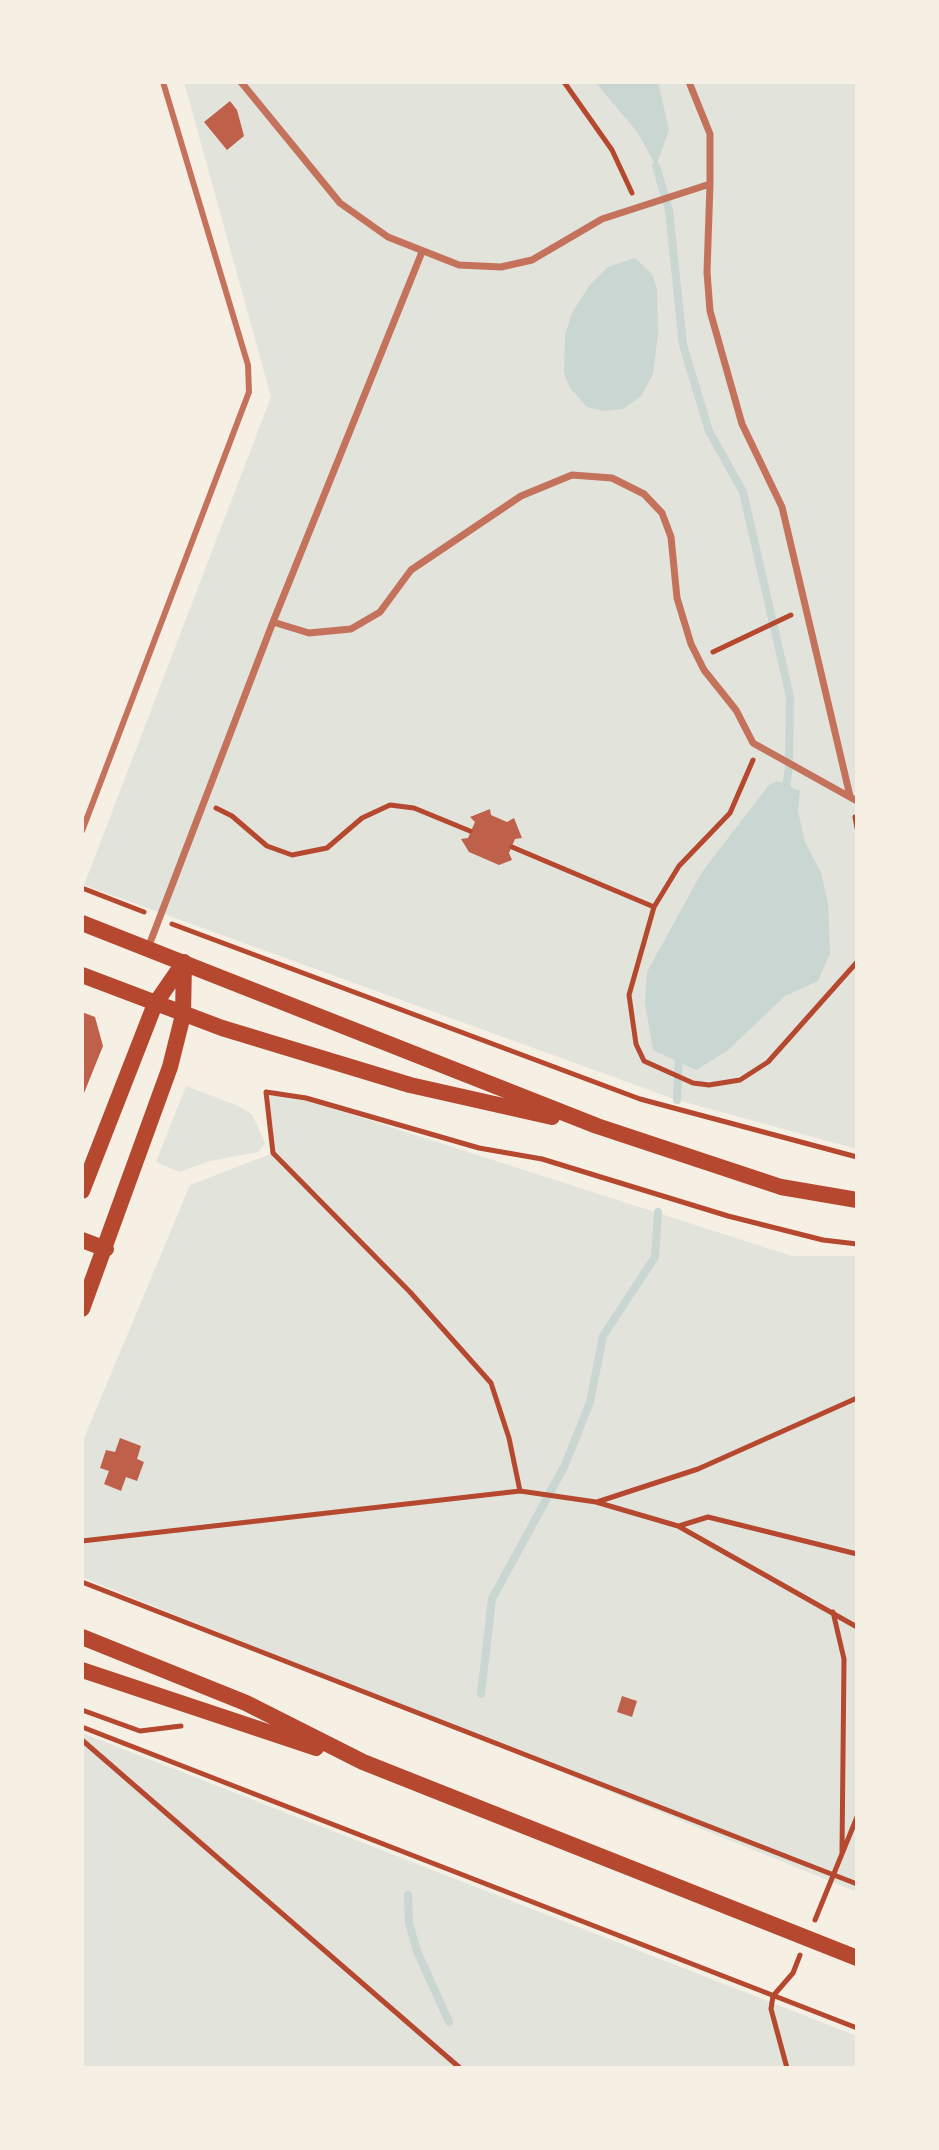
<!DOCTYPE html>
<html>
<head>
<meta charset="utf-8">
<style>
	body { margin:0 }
	#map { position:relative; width:939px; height:2150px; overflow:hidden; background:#f6efe4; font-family:"DejaVu Sans",sans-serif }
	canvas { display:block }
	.frame { position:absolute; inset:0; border:84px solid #f6efe4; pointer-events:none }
</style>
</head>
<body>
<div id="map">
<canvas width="939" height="2150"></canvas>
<div class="frame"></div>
</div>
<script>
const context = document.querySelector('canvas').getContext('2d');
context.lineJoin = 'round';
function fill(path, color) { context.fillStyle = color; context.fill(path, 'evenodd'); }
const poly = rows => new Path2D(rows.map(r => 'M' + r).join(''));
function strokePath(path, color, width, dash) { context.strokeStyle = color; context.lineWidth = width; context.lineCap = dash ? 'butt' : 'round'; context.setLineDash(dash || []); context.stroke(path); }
const green = poly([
	[184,82,857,82,857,1149,677,1100,84,885,271,397],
	[186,1086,236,1105,252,1114,265,1143,258,1152,210,1161,179,1172,156,1162],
	[275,1090,792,1256,857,1256,857,1892,82,1577,82,1443,190,1185,273,1153,266,1092],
	[82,1733,857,2036,857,2068,82,2068]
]);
const water = poly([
	[595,82,658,82,669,130,656,166,638,133],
	[635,258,652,274,657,289,658,334,653,374,641,396,623,409,604,411,587,407,570,388,564,373,565,335,572,313,589,286,608,267],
	[778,781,800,791,798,811,805,842,821,873,828,903,830,953,818,981,785,996,727,1051,696,1070,653,1050,645,1003,647,972,702,872,769,785]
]);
const stream = poly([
	[656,166,669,210,683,345,709,431,743,492,790,697,789,767,785,795],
	[677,1100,679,1053],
	[481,1694,492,1599,565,1465,590,1402,603,1336,655,1257,658,1212],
	[408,1895,409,1923,417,1951,449,2022]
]);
const building = poly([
	[230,101,237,110,244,136,227,150,204,122],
	[490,809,491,815,507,822,514,818,522,838,515,839,509,853,512,860,499,865,469,852,461,839,468,838,475,822,470,817],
	[82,1012,95,1017,103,1046,82,1098],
	[120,1438,141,1446,137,1459,144,1462,137,1481,126,1477,121,1491,104,1484,109,1471,100,1468,106,1450,115,1452],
	[622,1696,637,1701,632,1717,617,1712]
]);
const path = poly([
	[564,82,612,150,632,193],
	[713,652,791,615],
	[216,808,232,816,267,846,292,855,327,848,362,818,390,805,414,808,470,831],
	[855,817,857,828],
	[512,847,654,907,679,866,730,813,753,760],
	[82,888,144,912],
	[654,907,629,995,636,1044,644,1061,693,1083,709,1085,740,1080,768,1062,857,962],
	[172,924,640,1099,857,1157],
	[857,1244,823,1240,728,1216,542,1159,479,1148,306,1098,266,1092,273,1153,410,1292,491,1383,509,1438,520,1491,596,1502,678,1526,857,1627],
	[597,1502,698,1469,857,1398],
	[679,1526,708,1517,857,1554],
	[82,1541,520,1491],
	[82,1582,857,1884],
	[833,1612,844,1659,842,1852],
	[82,1710,140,1731,181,1726],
	[82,1727,857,2028],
	[82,1740,460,2068],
	[815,1920,857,1817],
	[787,2068,771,2009,773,1996,793,1973,800,1955]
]);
const service = poly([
	[82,831,249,392,248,365,163,82]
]);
const pedestrian = poly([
	[241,82,340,203,388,237,459,265,501,267,532,260,602,219,710,184,707,272,710,311,742,424,782,507,850,796],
	[689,82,710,134,710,184],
	[273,622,309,633,351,629,380,612,411,570,521,496,572,475,612,478,644,494,662,513,671,537,677,598,691,644,704,670,736,710,753,743,857,801],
	[148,948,273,622,422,252]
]);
const secondary = poly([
	[82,923,597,1126,781,1187,857,1200],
	[82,975,222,1028,410,1085,552,1117],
	[82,1191,155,1004,184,962],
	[82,1240,106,1249],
	[82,1309,170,1067,183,1015,184,962],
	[82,1637,246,1703,363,1762,857,1958],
	[82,1670,316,1748]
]);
fill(green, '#e2e4dc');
fill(water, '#c9d6d2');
strokePath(stream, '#c9d6d2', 8);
fill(building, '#bf614a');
strokePath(path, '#b5482f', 5);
strokePath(service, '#c5725c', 6);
strokePath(pedestrian, '#c5725c', 7);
strokePath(secondary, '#b5482f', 16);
</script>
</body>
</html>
